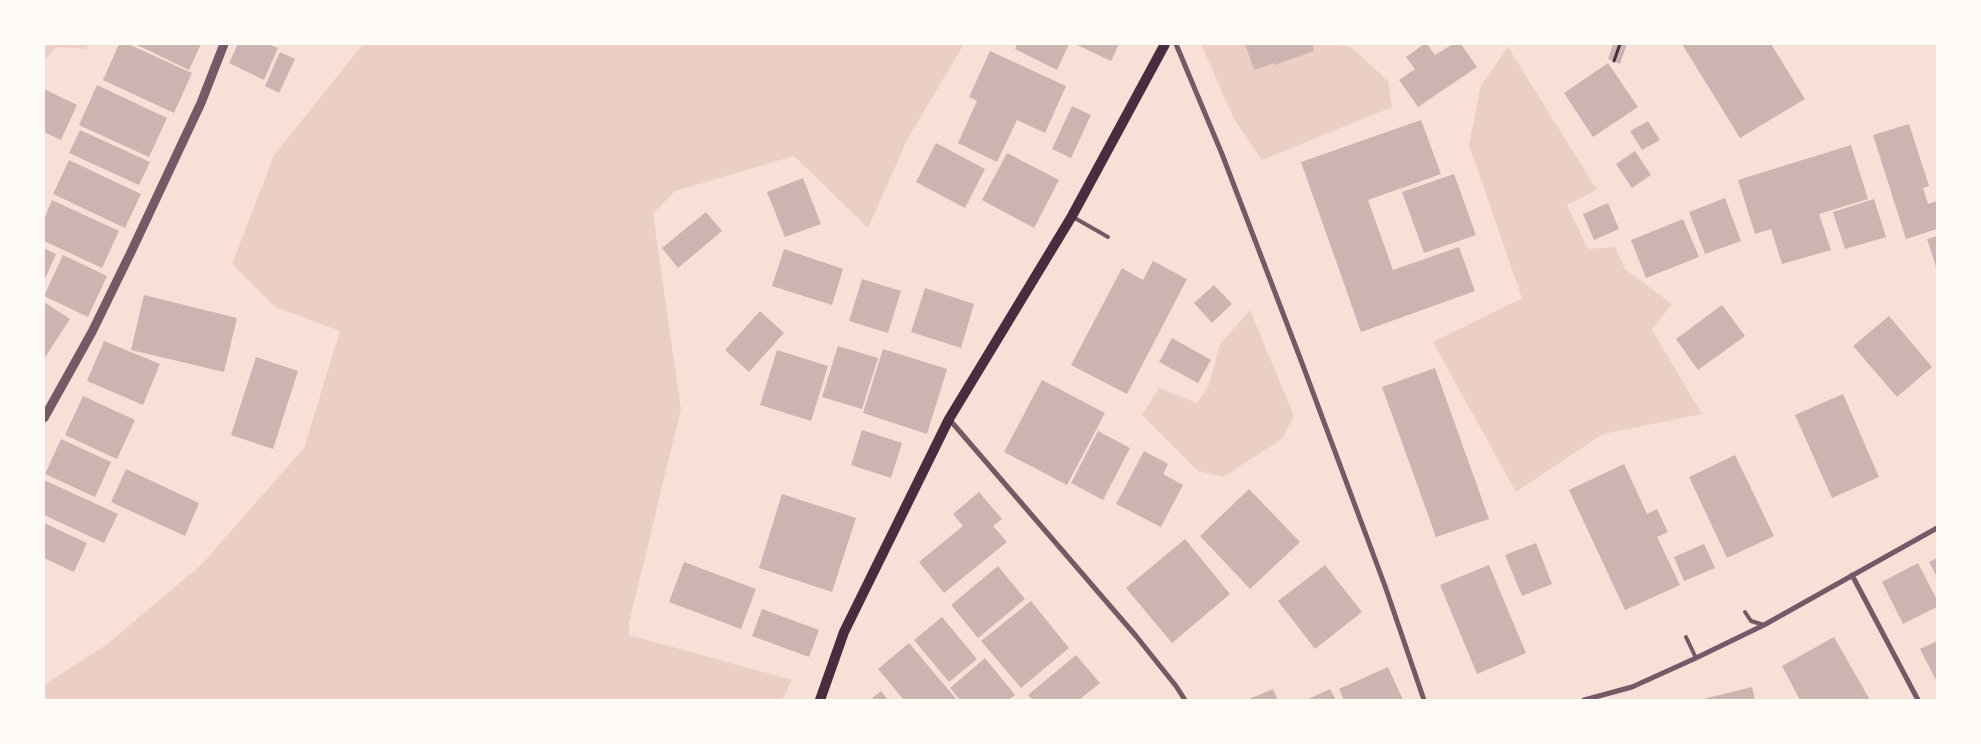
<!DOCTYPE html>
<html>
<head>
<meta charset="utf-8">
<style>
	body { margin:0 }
	#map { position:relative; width:1981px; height:744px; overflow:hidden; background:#f7e1d7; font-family:"Libre Baskerville",serif }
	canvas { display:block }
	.frame { position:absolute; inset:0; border:45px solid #fffaf5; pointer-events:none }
</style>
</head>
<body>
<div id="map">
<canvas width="1981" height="744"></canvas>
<div class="frame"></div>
</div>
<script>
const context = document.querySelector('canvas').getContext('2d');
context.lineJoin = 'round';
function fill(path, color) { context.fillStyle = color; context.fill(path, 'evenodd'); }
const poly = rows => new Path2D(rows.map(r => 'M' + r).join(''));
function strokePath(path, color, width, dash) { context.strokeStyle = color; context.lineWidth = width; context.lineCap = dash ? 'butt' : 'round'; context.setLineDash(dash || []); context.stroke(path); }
const green = poly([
	[44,44,89,44,86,49,57,47,44,60],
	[363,44,964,44,907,140,868,228,794,156,675,191,653,214,681,409,629,623,629,635,792,680,782,700,44,700,44,685,106,645,201,565,304,448,340,331,275,307,232,264,274,155],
	[1201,44,1339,44,1351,47,1388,81,1392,107,1262,160,1233,117],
	[1508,47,1597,190,1567,205,1588,249,1615,247,1625,269,1672,304,1652,330,1702,414,1603,434,1516,492,1433,342,1522,298,1469,145,1481,85],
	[1250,310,1294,416,1282,439,1223,477,1198,471,1142,415,1159,388,1197,403,1209,385,1220,344]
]);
const building = poly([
	[119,44,128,44,192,73,174,113,103,80],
	[135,44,201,44,189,70],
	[238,44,268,44,278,48,264,80,229,63],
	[1017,44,1069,44,1057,70,1015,49],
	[1075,44,1119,44,1111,61],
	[1245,44,1312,44,1314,51,1275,65,1274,63,1254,70],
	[1424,44,1427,44,1435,55,1453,44,1461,44,1477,67,1418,107,1399,80,1415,69,1406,57],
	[1613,44,1627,44,1620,64,1608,59],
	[1682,44,1771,44,1805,99,1740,138],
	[990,51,1066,86,1045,133,1017,120,997,162,958,143,977,101,969,97],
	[280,52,295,59,279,93,265,86],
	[1608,63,1638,107,1593,137,1564,93],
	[97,85,167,118,149,157,79,125],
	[44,89,77,105,61,140,44,132],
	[1072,106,1091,115,1071,158,1052,149],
	[1421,120,1441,174,1368,200,1393,270,1459,247,1475,291,1361,332,1301,162],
	[1648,121,1660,140,1642,150,1630,131],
	[1909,124,1929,186,1923,188,1928,204,1937,201,1937,229,1906,239,1873,135],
	[80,130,150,162,139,185,69,153],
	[936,143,985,169,965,208,916,182],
	[1851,145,1868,199,1819,214,1831,250,1782,264,1771,229,1755,234,1738,180],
	[1635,151,1651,175,1632,188,1616,164],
	[1007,153,1059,180,1034,228,982,200],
	[69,160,141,194,125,228,53,194],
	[1454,174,1476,235,1424,253,1402,192],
	[803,178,821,224,785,237,767,192],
	[1725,198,1741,241,1705,254,1689,212],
	[1874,199,1886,237,1845,249,1833,212],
	[52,200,119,231,102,268,44,241,44,219],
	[1608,203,1619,229,1594,240,1583,214],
	[706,212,722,231,678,268,662,248],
	[1683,219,1699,257,1646,278,1631,240],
	[1937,236,1937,270,1927,239],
	[44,248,56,254,44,281],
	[784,249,843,269,832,305,772,286],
	[63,255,107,276,88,317,44,296],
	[1153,261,1187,279,1127,394,1071,365,1122,268,1143,280],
	[862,279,901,291,888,333,849,321],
	[1214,285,1232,304,1212,323,1194,303],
	[925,288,974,304,961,348,911,332],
	[144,295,237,318,224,372,131,350],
	[44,302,70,319,44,359],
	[1722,305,1745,336,1698,370,1676,339],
	[760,311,784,333,749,372,725,350],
	[1889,316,1932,367,1897,397,1853,346],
	[1172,338,1211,360,1198,383,1159,362],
	[104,341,160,364,143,405,87,381],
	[838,346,878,358,862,409,822,397],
	[883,349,947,369,927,434,863,413],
	[777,350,828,366,811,421,760,405],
	[256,357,298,371,273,449,231,435],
	[1435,368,1489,519,1436,537,1382,387],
	[1042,380,1105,413,1067,485,1004,452],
	[1843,394,1879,477,1832,498,1795,415],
	[83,396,135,420,117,459,65,435],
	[862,430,902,443,891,478,851,465],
	[1098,431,1130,448,1103,500,1071,483],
	[61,439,111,462,95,497,45,474],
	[1144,451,1168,464,1163,474,1183,485,1161,527,1116,504],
	[1735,455,1774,536,1727,558,1689,477],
	[1624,464,1647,514,1657,509,1668,532,1657,537,1680,585,1625,610,1569,490],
	[126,469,199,503,185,536,111,502],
	[44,480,118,514,104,543,44,515],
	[1249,489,1300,542,1250,589,1200,536],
	[979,492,1002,519,993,526,1007,542,944,593,919,562,963,526,953,514],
	[782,494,856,518,832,592,759,568],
	[44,523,87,543,74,572,44,558],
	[1185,539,1230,594,1172,643,1126,588],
	[1536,543,1552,584,1522,596,1505,555],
	[1704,544,1715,568,1684,581,1674,557],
	[1937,558,1937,577,1929,562],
	[684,562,756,589,741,629,669,602],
	[1918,563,1937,600,1937,607,1903,624,1882,582],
	[1325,565,1362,612,1315,649,1278,601],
	[1489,565,1526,653,1477,674,1440,585],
	[998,566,1025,599,978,638,951,605],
	[1031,601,1069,648,1021,688,981,641],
	[762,609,819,630,809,657,752,636],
	[942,617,977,659,949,682,914,640],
	[1834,637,1870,700,1800,700,1782,666],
	[1937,641,1937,682,1920,649],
	[909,643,957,700,904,700,878,669],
	[1076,655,1100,683,1079,700,1033,700,1028,695],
	[985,658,1015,695,1008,700,960,700,950,688],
	[1388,667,1403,700,1344,700,1339,689],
	[1752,687,1755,700,1699,700],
	[1273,689,1278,700,1247,700],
	[1330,689,1336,700,1306,700],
	[881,691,888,700,870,700]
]);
const path = poly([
	[1614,61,1620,44]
]);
const service = poly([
	[1073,217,1108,237],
	[1745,612,1751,621,1764,625],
	[1686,637,1696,658]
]);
const minor = poly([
	[1176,44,1222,154,1302,363,1385,586,1424,700],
	[949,419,1136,636,1176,686,1185,700],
	[1852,575,1918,700],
	[1584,700,1632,687,1696,658,1764,625,1937,528]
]);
const tertiary = poly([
	[44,418,92,332,132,250,201,103,224,44]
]);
const secondary = poly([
	[820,700,844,632,949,419,1072,216,1165,44]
]);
fill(green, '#ebcfc5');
fill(building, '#ccb4b1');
strokePath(path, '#4a2c40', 3);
strokePath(service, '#755966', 4);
strokePath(minor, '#755966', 5);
strokePath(tertiary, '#755966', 9);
strokePath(secondary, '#4a2c40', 10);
</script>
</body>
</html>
